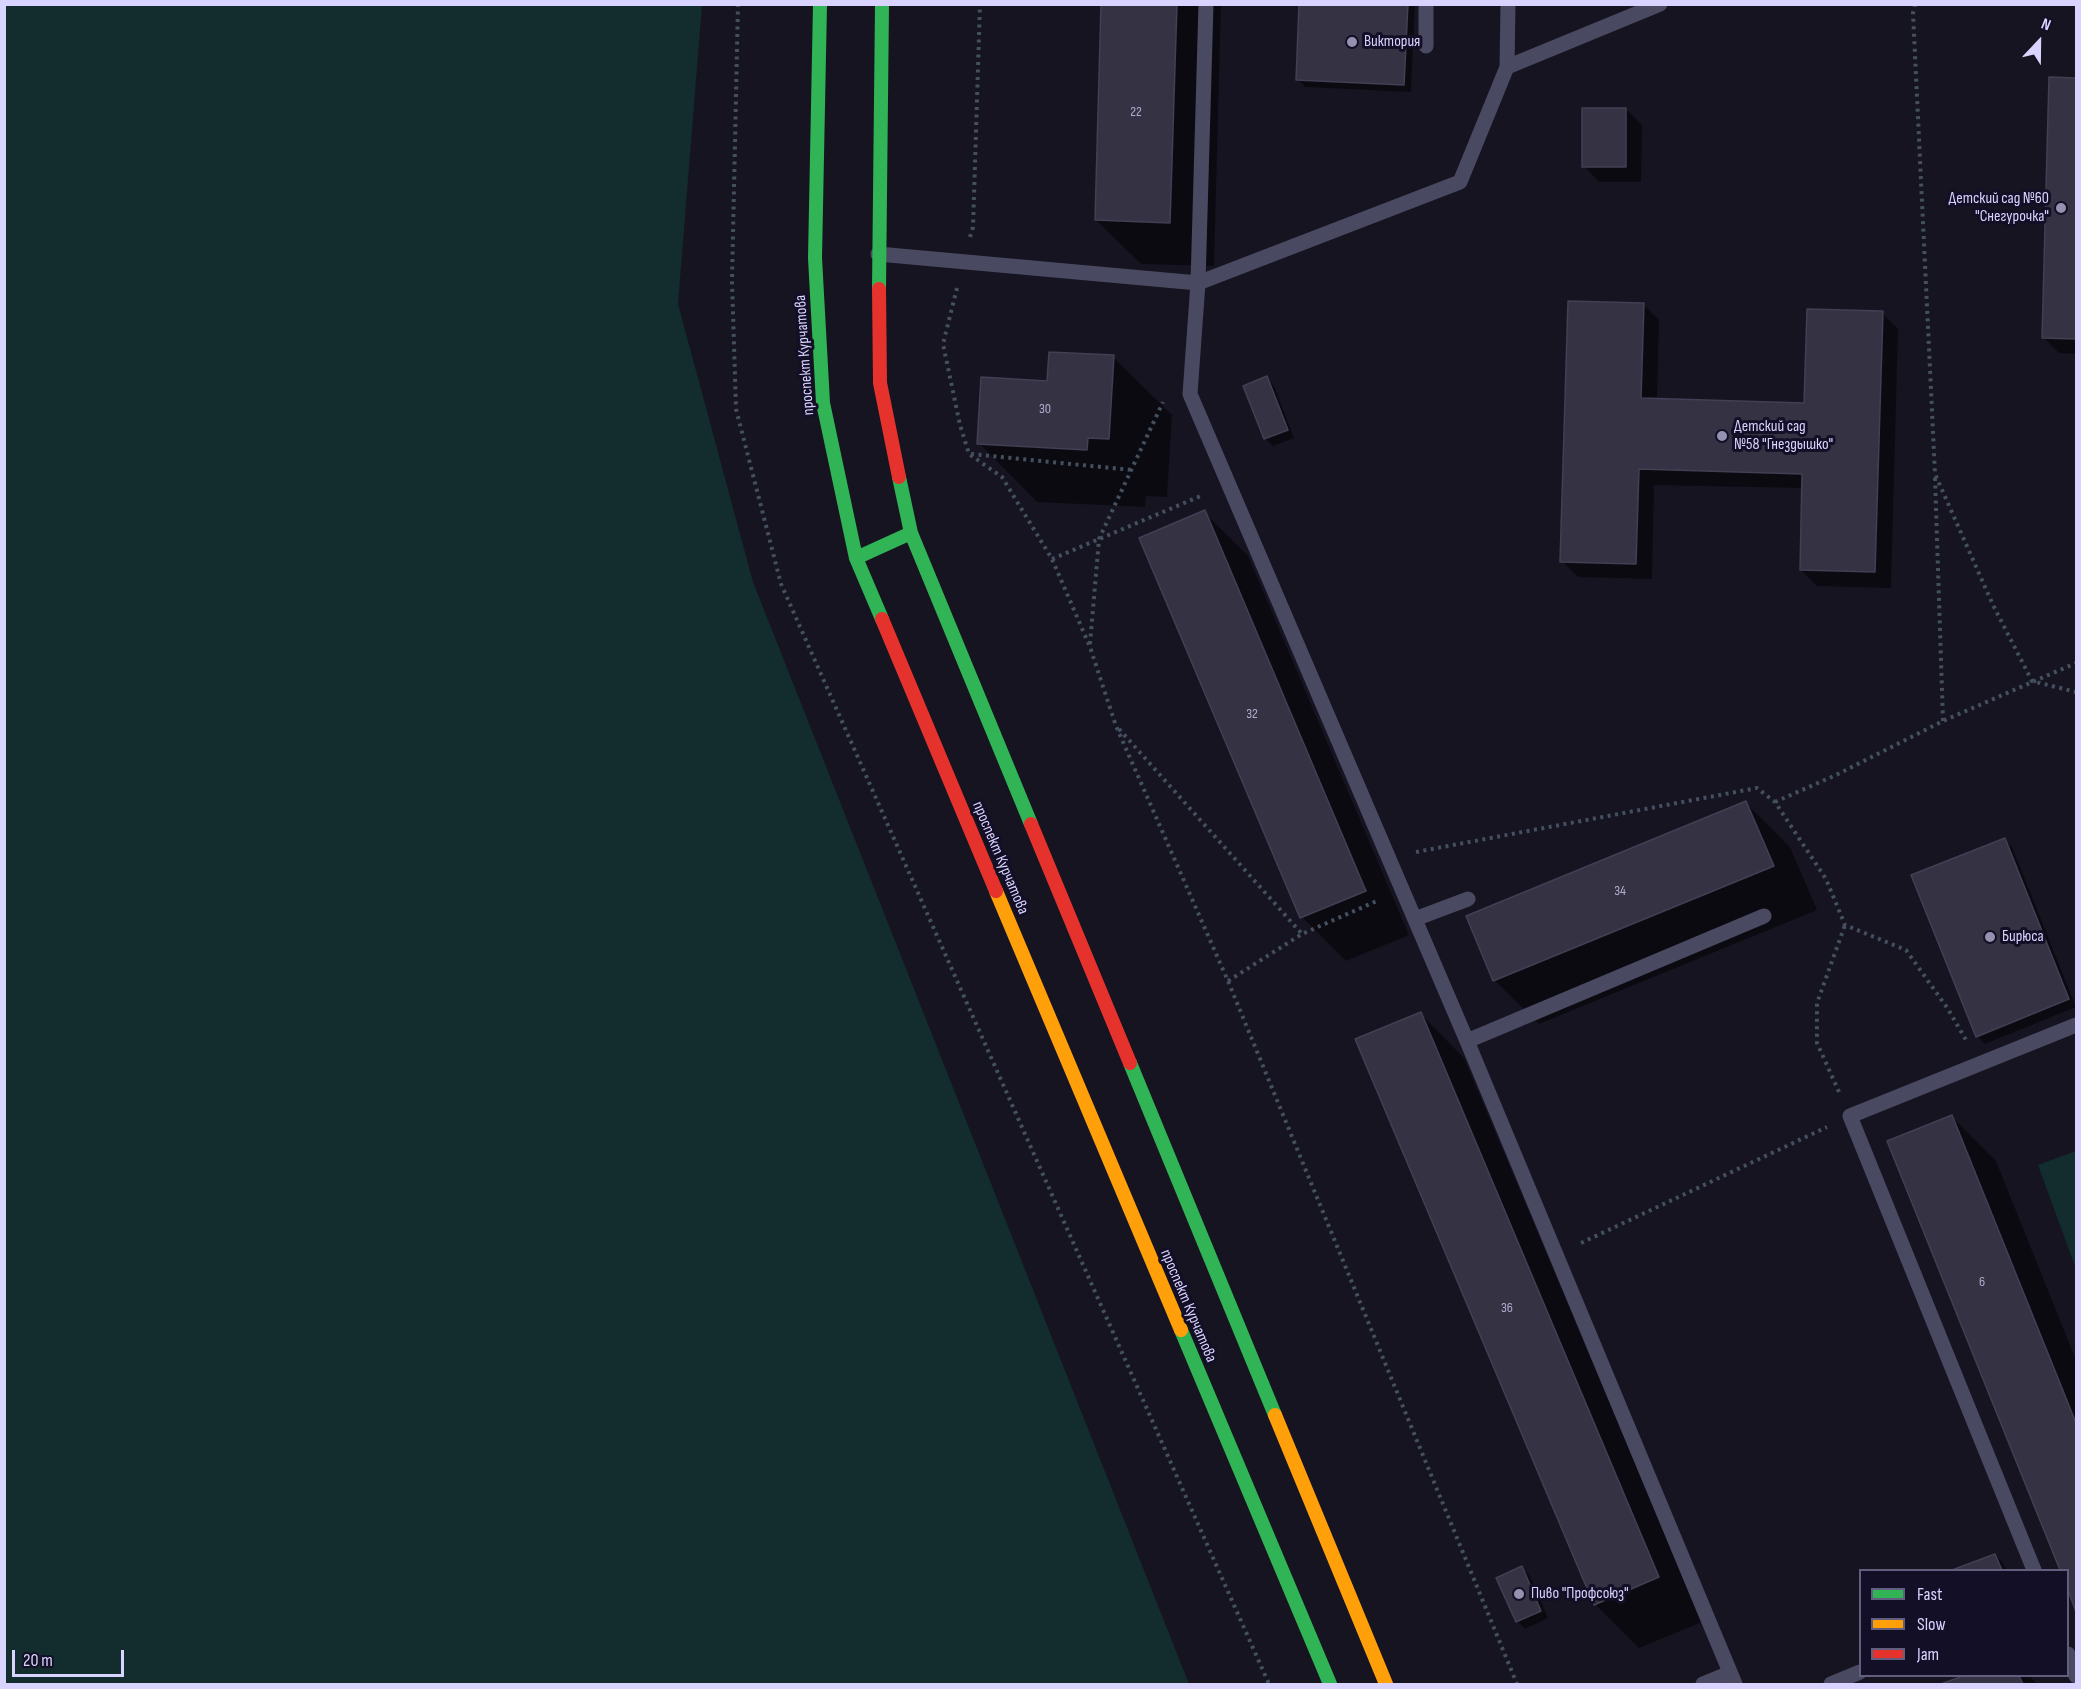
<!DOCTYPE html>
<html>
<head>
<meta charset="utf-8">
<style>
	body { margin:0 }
	#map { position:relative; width:2081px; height:1689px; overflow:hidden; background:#161421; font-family:"Sofia Sans Condensed",sans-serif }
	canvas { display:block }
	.frame { position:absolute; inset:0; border:6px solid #d9d4ff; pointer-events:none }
	.legend { position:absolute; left:1859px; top:1569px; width:210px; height:108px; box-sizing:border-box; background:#130f26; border:2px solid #625e7d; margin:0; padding:8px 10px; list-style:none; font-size:18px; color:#d9d4ff }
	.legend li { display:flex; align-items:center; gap:12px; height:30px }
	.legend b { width:30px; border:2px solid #625e7d }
	.north { position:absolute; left:2009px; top:12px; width:60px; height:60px; -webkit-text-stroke:4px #130f26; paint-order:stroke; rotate:22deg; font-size:16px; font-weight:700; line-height:24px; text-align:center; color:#d9d4ff }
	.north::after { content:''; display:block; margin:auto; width:21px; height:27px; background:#d9d4ff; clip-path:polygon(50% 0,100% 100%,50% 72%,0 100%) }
	.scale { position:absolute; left:12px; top:1650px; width:112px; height:27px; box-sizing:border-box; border:3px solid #d9d4ff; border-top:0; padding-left:8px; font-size:18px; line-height:21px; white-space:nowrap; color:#d9d4ff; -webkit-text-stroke:4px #130f26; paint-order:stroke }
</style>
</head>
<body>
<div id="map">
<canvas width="2081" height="1689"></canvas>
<div class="frame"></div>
<ul class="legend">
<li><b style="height:8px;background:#30b455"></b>Fast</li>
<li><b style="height:8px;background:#ff9f0a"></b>Slow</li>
<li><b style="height:8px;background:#e5322d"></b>Jam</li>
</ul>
<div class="north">N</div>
<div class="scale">20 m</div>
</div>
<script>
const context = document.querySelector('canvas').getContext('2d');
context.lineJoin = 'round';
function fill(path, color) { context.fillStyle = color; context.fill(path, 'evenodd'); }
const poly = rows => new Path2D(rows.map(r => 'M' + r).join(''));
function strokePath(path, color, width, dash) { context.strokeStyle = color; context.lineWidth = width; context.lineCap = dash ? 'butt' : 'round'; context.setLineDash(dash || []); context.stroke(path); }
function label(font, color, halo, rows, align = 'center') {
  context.font = font + ' "Sofia Sans Condensed",sans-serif'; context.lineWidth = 6; context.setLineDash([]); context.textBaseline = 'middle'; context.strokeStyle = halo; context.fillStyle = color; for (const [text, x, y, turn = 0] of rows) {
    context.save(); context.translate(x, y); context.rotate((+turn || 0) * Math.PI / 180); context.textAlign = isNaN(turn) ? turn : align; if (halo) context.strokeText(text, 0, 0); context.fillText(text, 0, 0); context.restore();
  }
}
const green = poly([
	[5,4,702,5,678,304,753,582,1189,1684,5,1684],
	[2076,1151,2076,1269,2038,1165]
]);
const shadow = poly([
	[1103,4,1221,4,1214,266,1141,264,1096,220],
	[1301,4,1415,4,1411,92,1305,87,1298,79],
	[2050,78,2076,79,2076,354,2059,353,2043,337],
	[1626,109,1642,125,1641,182,1599,182,1584,166],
	[1643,304,1659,320,1657,400,1806,405,1882,313,1898,329,1891,588,1817,586,1801,570,1803,488,1654,485,1652,579,1578,577,1562,561],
	[1113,357,1172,415,1167,497,1146,496,1145,507,1037,502,979,443],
	[1267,378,1274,386,1294,438,1273,446,1265,438],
	[1204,512,1248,556,1409,935,1346,961,1302,917,1141,538],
	[1746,803,1790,847,1817,910,1539,1024,1494,980],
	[2004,840,2012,847,2076,1007,1985,1044,1977,1036],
	[1420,1013,1464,1058,1702,1622,1639,1648,1595,1604],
	[1952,1117,1996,1161,2076,1360,2076,1608,2068,1586,2068,1570,2061,1570,1889,1142],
	[1995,1555,2003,1563,2006,1570,1956,1570],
	[1522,1568,1530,1576,1548,1618,1525,1629,1517,1621],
	[1967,1676,2029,1676,2038,1684,1945,1684]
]);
const building = poly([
	[1101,4,1177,4,1170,223,1095,220,1101,4],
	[1299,4,1408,4,1404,85,1296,80,1299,4],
	[2049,77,2076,78,2076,339,2042,338,2049,77],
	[1582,108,1626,108,1626,167,1582,167,1582,108],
	[1568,301,1644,303,1641,398,1804,403,1807,309,1883,311,1875,572,1800,570,1802,474,1639,469,1636,564,1560,562,1568,301],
	[1049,352,1114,355,1109,439,1088,438,1087,450,977,444,981,377,1047,381,1049,352],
	[1267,376,1288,430,1264,439,1243,386,1267,376],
	[1205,510,1366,891,1300,918,1139,538,1205,510],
	[1746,801,1774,866,1493,981,1466,916,1746,801],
	[2005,838,2069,999,1976,1037,1911,875,2005,838],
	[1421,1012,1659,1577,1594,1605,1355,1039,1421,1012],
	[1952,1115,2076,1423,2076,1612,2068,1590,2068,1570,2060,1570,1887,1141,1952,1115],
	[1995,1554,2002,1570,1952,1570,1995,1554],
	[1522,1566,1541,1611,1516,1622,1496,1578,1522,1566],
	[1963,1676,2019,1676,2023,1684,1941,1684,1963,1676]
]);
const path = poly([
	[738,4,732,281,736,409,781,584,1269,1684],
	[1915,4,1913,13,1935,474,1993,605,2032,681,2076,692],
	[970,237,973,227,980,4],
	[957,288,943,344,960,425,969,454,1002,477,1052,559,1090,647,1116,726,1228,981,1517,1684],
	[971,454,1132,470],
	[1935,478,1943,721],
	[1052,559,1203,495],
	[1090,644,1099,539,1163,402],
	[1119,729,1302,934],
	[1775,802,1836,775,1943,721,2076,663],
	[1416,852,1757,788,1775,802,1826,879,1845,925,1906,950,1948,1009,1966,1040],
	[1228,981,1302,934,1379,900],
	[1839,1092,1817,1043,1817,1003,1845,925],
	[1581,1243,1827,1127]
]);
const lane = poly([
	[1660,4,1507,67,1460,182,1198,283,1190,394,1467,1041,1735,1684],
	[1426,46,1426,4],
	[1507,67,1508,4],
	[878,254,1198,283,1206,4],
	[1415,919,1468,899],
	[1467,1041,1764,916],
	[2034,1570,1850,1116,2076,1025],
	[2068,1654,2076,1676],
	[1703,1684,1730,1673],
	[1831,1684,1860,1672]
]);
const fast = poly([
	[820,4,815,258,823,403,856,558,882,619],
	[879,289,882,4],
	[899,477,911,533,1031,824],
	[856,558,911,533],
	[1130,1063,1275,1415],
	[1181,1330,1330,1684]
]);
const slow = poly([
	[996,891,1181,1330],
	[1275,1415,1386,1684]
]);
const jam = poly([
	[879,289,880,383,899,477],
	[882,619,996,891],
	[1031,824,1130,1063]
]);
const markers = [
	[1352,42,6,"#9591b1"],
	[2061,208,6,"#9591b1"],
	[1722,436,6,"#9591b1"],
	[1990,937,6,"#9591b1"],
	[1519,1594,6,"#9591b1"]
];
const numberNames = [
	["22",1136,112],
	["30",1045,409],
	["32",1252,714],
	["34",1620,891],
	["6",1982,1282],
	["36",1507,1308]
];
const poiNames = [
	["Виктория",1364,42],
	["Детский сад №60",2049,199,"right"],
	["\"Снегурочка\"",2049,217,"right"],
	["Детский сад",1734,427],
	["№58 \"Гнездышко\"",1734,445],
	["Бирюса",2002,937],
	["Пиво \"Профсоюз\"",1531,1594]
];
const streetNames = [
	["проспект Курчатова",805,355,-94],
	["проспект Курчатова",1000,858,67],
	["проспект Курчатова",1188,1306,67]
];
fill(green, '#132c2d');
fill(shadow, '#0007');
fill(building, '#343243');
strokePath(building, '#433f54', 1.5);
strokePath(path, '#44505f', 4, [3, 4.5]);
strokePath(lane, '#4a4962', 15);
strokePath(fast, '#30b455', 14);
strokePath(slow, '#ff9f0a', 14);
strokePath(jam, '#e5322d', 14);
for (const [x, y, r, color] of markers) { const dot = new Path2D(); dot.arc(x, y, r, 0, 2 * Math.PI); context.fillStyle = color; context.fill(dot); strokePath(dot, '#130f26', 2); }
label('14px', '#b0acd0', null, numberNames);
label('16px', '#d9d4ff', '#130f26', poiNames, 'left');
label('16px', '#d9d4ff', '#130f26', streetNames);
</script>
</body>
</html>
